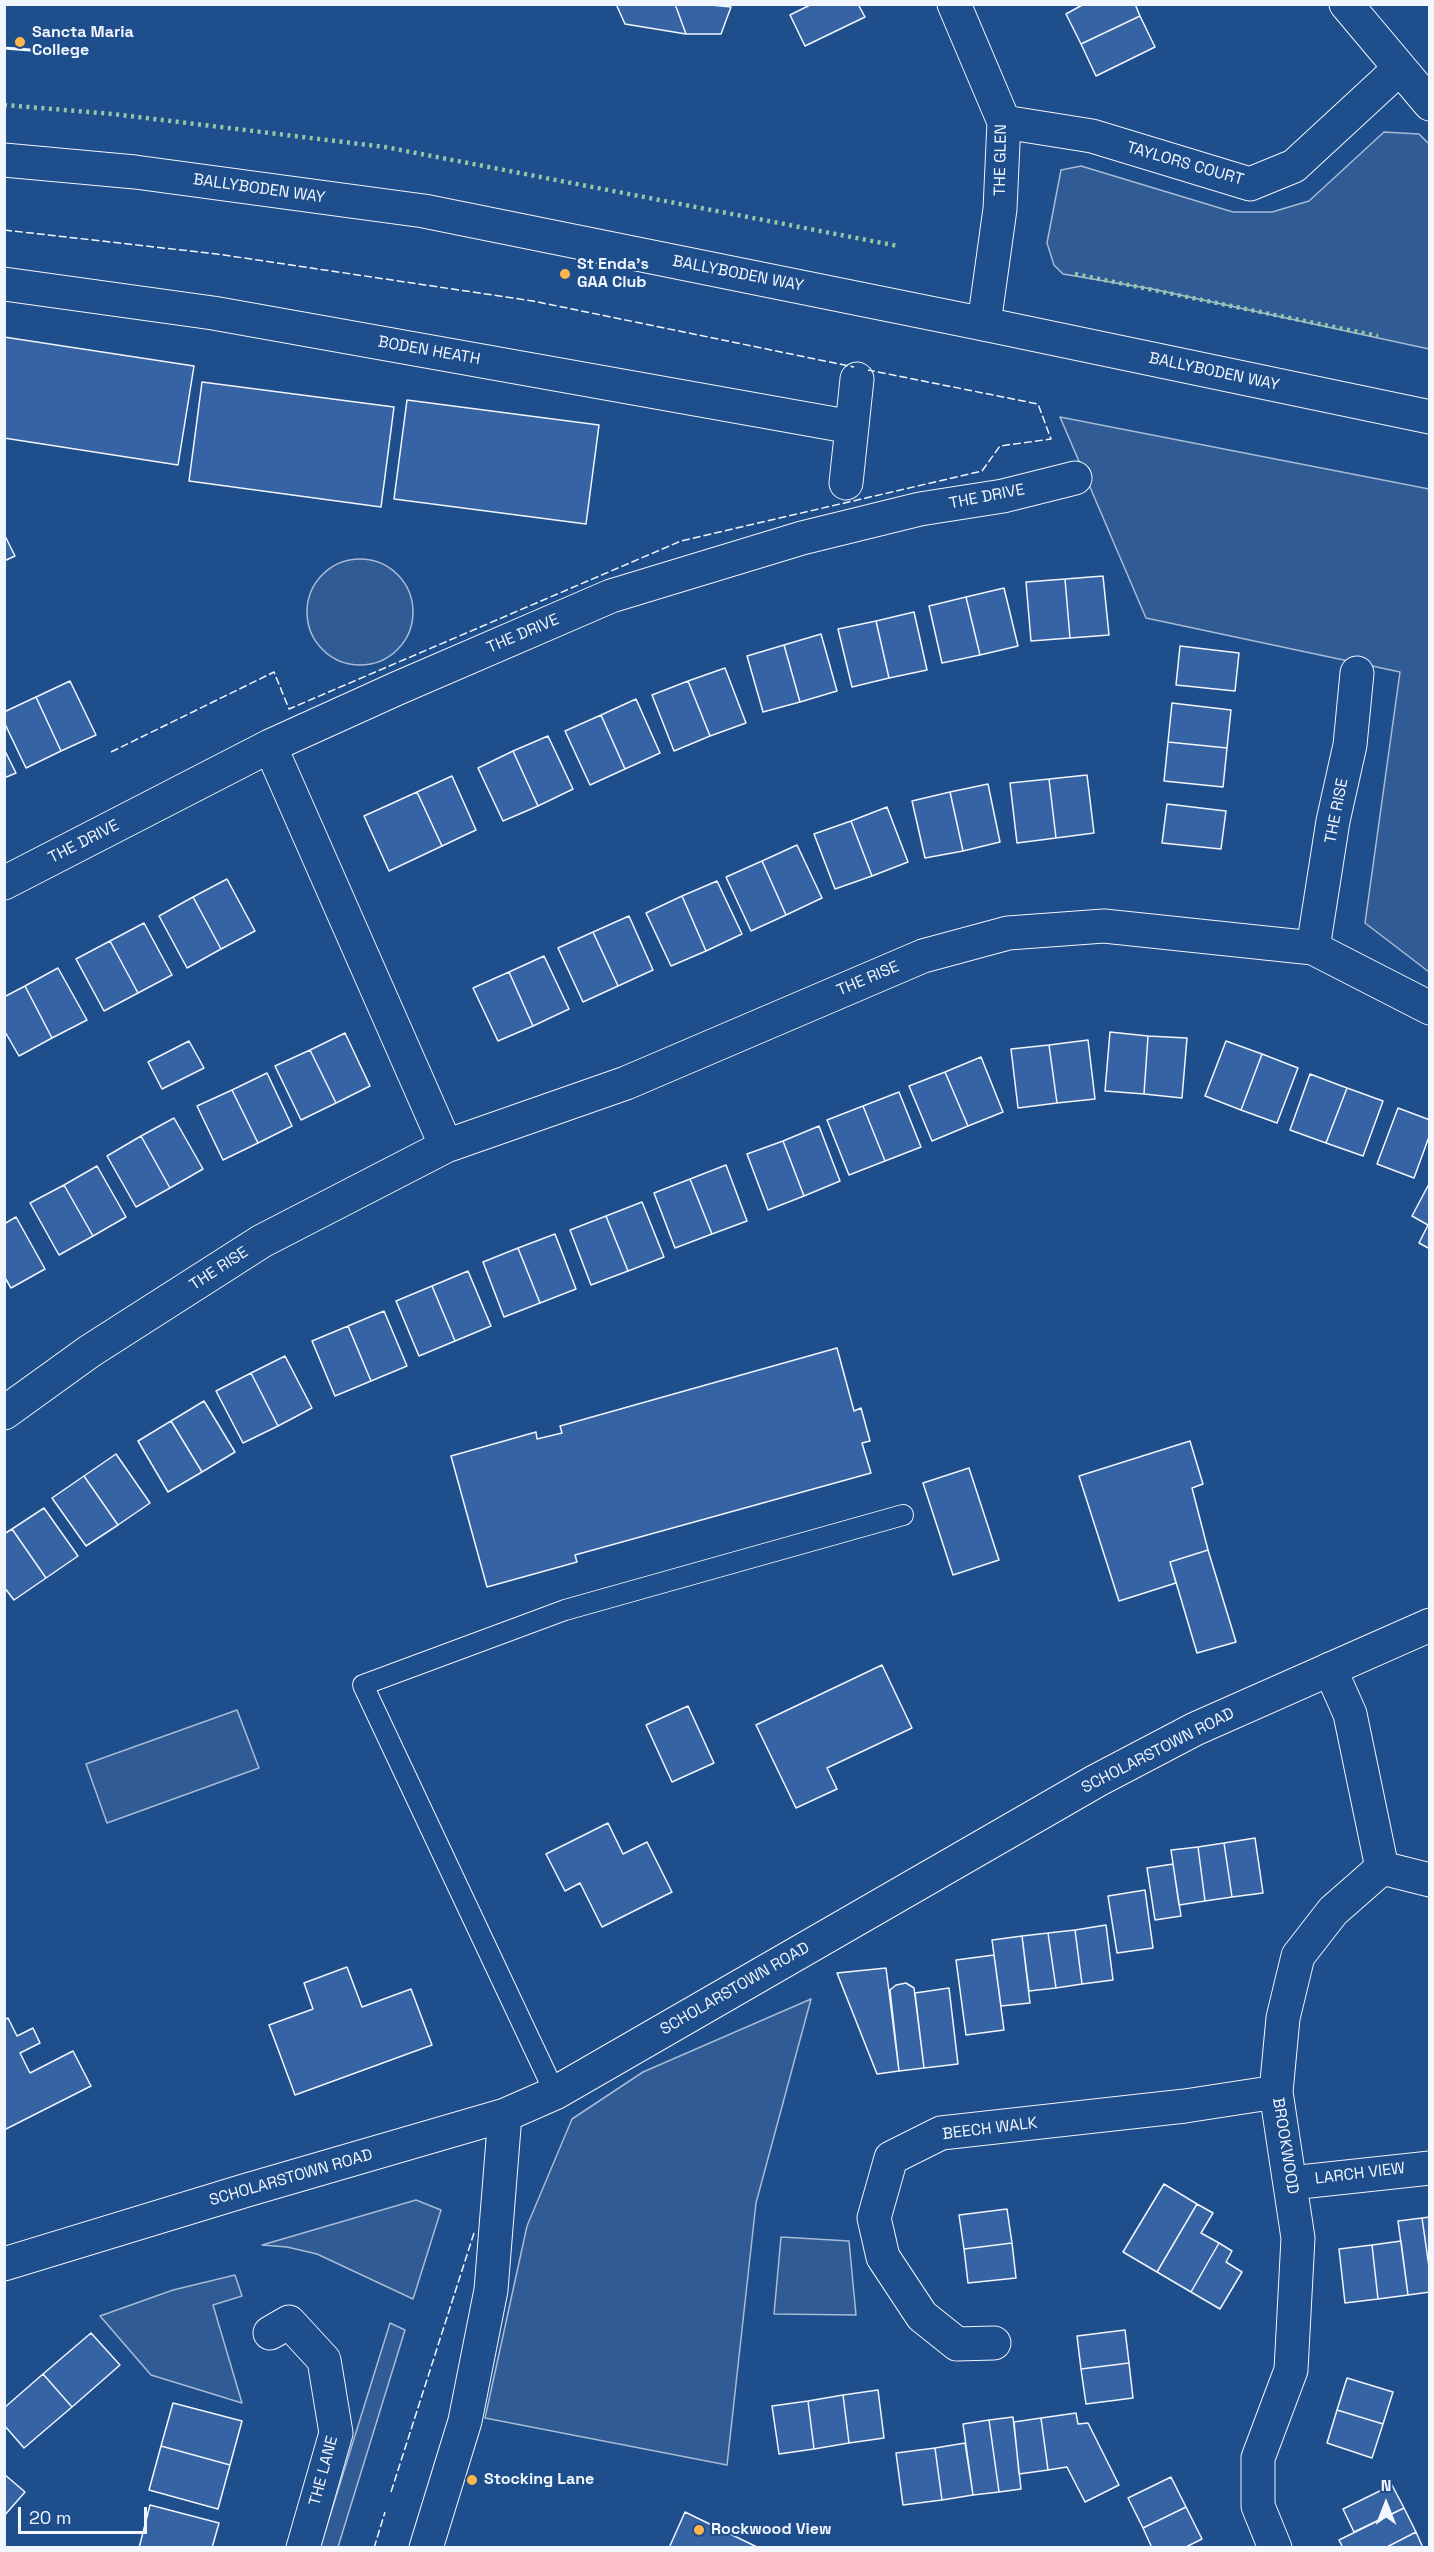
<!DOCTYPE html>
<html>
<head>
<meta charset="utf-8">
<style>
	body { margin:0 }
	#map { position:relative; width:1434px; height:2552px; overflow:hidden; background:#1f4e8c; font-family:"Space Grotesk",sans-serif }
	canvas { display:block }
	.frame { position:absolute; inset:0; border:6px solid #f2f6ff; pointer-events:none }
	.north { position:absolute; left:1356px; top:2474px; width:60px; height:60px; -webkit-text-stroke:4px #1f4e8c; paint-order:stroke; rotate:0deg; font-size:16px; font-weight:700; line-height:24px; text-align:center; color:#f2f6ff }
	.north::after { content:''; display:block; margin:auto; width:21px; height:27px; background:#f2f6ff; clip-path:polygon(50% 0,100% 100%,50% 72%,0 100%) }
	.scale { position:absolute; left:18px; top:2507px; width:129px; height:27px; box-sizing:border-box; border:3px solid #f2f6ff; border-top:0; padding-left:8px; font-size:18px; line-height:21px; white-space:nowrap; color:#f2f6ff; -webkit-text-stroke:4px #1f4e8c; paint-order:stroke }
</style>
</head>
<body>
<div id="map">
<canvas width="1434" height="2552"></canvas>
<div class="frame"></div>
<div class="north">N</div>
<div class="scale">20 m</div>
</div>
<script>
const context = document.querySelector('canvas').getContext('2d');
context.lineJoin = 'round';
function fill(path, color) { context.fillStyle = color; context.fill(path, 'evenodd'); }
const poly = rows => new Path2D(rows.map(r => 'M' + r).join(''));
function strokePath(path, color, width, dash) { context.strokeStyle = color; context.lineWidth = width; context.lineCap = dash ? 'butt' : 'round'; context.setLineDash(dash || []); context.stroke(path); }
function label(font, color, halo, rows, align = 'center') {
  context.font = font + ' "Space Grotesk",sans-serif'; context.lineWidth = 4.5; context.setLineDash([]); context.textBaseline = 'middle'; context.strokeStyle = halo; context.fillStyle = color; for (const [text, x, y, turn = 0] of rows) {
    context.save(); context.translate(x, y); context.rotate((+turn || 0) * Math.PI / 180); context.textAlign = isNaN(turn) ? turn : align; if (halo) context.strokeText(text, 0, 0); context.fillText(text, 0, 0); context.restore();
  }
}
const built = poly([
	[1384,132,1419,134,1429,144,1429,349,1152,289,1063,274,1054,265,1047,243,1061,170,1081,166,1233,212,1272,212,1309,201,1384,132],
	[1060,417,1429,489,1429,972,1365,923,1400,672,1146,618,1060,417],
	'307 612a53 53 0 1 1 106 0a53 53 0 1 1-106 0Z',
	[237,1710,259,1768,107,1823,86,1764,237,1710],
	[811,1999,756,2203,727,2465,485,2418,527,2226,572,2119,643,2072,811,1999],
	[416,2200,441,2210,413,2299,317,2254,287,2247,262,2245,416,2200],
	[781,2237,849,2241,856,2315,774,2314,781,2237],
	[235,2275,242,2296,213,2305,242,2403,151,2375,100,2316,173,2290,235,2275],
	[390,2323,405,2330,338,2547,320,2548,390,2323]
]);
const building = poly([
	[616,4,675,4,686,34,625,24,616,4],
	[675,4,701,4,731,7,721,34,686,34,675,4],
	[812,4,858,4,865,17,805,46,790,15,812,4],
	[1084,4,1135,4,1140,16,1081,44,1066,14,1084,4],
	[1140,16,1155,47,1096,76,1081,44,1140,16],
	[4,337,194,366,178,465,4,438,4,337],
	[202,382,394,407,381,507,189,481,202,382],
	[407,400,599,425,586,524,394,499,407,400],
	[4,534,15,556,4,561,4,534],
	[1103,576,1109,635,1070,638,1065,579,1103,576],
	[1065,579,1070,638,1031,641,1026,582,1065,579],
	[1004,588,1018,646,980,655,966,597,1004,588],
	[966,597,980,655,942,663,929,606,966,597],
	[914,612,927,670,889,678,876,621,914,612],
	[876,621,889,678,852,687,838,629,876,621],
	[821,634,837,691,800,702,784,645,821,634],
	[784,645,800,702,763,712,747,656,784,645],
	[1180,646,1239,653,1235,691,1176,685,1180,646],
	[725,668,746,723,710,736,688,681,725,668],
	[70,681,96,735,61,751,36,697,70,681],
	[688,681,710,736,674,751,652,695,688,681],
	[36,697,61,751,26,768,4,722,4,712,36,697],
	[636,699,660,753,625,769,601,715,636,699],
	[1172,703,1231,710,1227,748,1168,742,1172,703],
	[601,715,625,769,590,785,565,731,601,715],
	[548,736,573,789,538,806,513,751,548,736],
	[1168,742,1227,748,1223,787,1164,781,1168,742],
	[4,749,16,773,4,778,4,749],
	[513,751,538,806,503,821,478,768,513,751],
	[1087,775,1094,833,1056,838,1049,779,1087,775],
	[452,776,476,830,442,846,417,792,452,776],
	[1049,779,1056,838,1017,843,1010,783,1049,779],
	[988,784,1000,842,963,851,950,792,988,784],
	[417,792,442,846,389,871,364,816,417,792],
	[950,792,963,851,925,858,912,801,950,792],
	[1167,804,1226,811,1221,849,1162,843,1167,804],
	[887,807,908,862,872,876,851,821,887,807],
	[851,821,872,876,835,889,814,834,851,821],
	[797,845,822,898,786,915,762,861,797,845],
	[762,861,786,915,751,931,726,877,762,861],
	[227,879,255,931,221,949,193,897,227,879],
	[717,881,742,934,706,951,682,896,717,881],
	[682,896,706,951,671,966,646,913,682,896],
	[193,897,221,949,187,968,159,916,193,897],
	[629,916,653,970,618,986,593,932,629,916],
	[144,923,172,975,138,993,110,941,144,923],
	[593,932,618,986,583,1002,558,948,593,932],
	[110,941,138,993,104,1011,76,959,110,941],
	[544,956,569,1009,533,1026,509,972,544,956],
	[58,968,87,1020,52,1038,25,986,58,968],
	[509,972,533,1026,498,1041,473,988,509,972],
	[25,986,52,1038,19,1056,4,1030,4,997,25,986],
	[1110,1032,1148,1036,1144,1094,1105,1091,1110,1032],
	[345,1033,370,1086,336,1103,310,1050,345,1033],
	[1148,1036,1187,1038,1182,1098,1144,1094,1148,1036],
	[1088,1040,1095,1099,1057,1103,1049,1045,1088,1040],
	[189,1041,204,1068,162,1089,148,1062,189,1041],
	[1226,1041,1262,1054,1241,1110,1205,1096,1226,1041],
	[1049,1045,1057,1103,1018,1108,1011,1049,1049,1045],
	[310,1050,336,1103,301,1120,275,1066,310,1050],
	[1262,1054,1298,1068,1277,1123,1241,1110,1262,1054],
	[981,1057,1003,1112,968,1126,945,1072,981,1057],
	[945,1072,968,1126,932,1141,909,1086,945,1072],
	[267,1073,292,1126,258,1143,232,1090,267,1073],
	[1310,1074,1347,1088,1326,1143,1290,1130,1310,1074],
	[1347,1088,1383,1101,1363,1156,1326,1143,1347,1088],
	[232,1090,258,1143,223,1160,197,1106,232,1090],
	[899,1092,921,1147,885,1161,863,1106,899,1092],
	[863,1106,885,1161,849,1175,827,1120,863,1106],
	[1398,1108,1430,1120,1430,1134,1414,1178,1377,1164,1398,1108],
	[174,1118,203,1169,170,1188,141,1136,174,1118],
	[819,1126,840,1181,804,1196,783,1141,819,1126],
	[141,1136,170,1188,136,1207,107,1156,141,1136],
	[783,1141,804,1196,768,1210,747,1154,783,1141],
	[726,1165,747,1221,712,1234,690,1179,726,1165],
	[97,1166,126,1217,93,1236,64,1185,97,1166],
	[690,1179,712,1234,675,1248,654,1193,690,1179],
	[1430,1182,1430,1249,1419,1243,1428,1225,1412,1216,1430,1182],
	[64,1185,93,1236,59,1255,30,1203,64,1185],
	[642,1202,664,1257,628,1271,606,1216,642,1202],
	[606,1216,628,1271,591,1285,570,1230,606,1216],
	[16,1217,45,1269,11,1288,4,1276,4,1224,16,1217],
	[555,1234,576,1289,540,1303,518,1248,555,1234],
	[518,1248,540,1303,504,1317,483,1262,518,1248],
	[468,1271,491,1326,455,1341,432,1286,468,1271],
	[432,1286,455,1341,419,1356,396,1301,432,1286],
	[384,1311,407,1366,371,1381,348,1326,384,1311],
	[348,1326,371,1381,335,1396,312,1341,348,1326],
	[837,1348,854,1411,861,1408,870,1441,862,1443,871,1473,575,1555,577,1562,487,1587,451,1456,536,1432,537,1439,562,1433,560,1426,837,1348],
	[285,1356,312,1408,278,1426,251,1373,285,1356],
	[251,1373,278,1426,243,1443,216,1391,251,1373],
	[204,1401,235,1452,202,1472,171,1421,204,1401],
	[171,1421,202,1472,168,1492,138,1441,171,1421],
	[1190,1441,1203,1484,1192,1488,1208,1550,1170,1562,1176,1583,1119,1601,1079,1476,1190,1441],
	[116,1454,150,1503,118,1525,84,1476,116,1454],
	[969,1468,999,1560,953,1575,923,1483,969,1468],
	[84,1476,118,1525,86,1546,52,1498,84,1476],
	[44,1508,78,1556,46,1578,12,1529,44,1508],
	[12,1529,46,1578,14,1600,4,1587,4,1534,12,1529],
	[1208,1550,1236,1642,1197,1653,1170,1562,1208,1550],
	[882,1665,912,1728,827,1768,837,1789,796,1808,756,1725,882,1665],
	[688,1706,714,1763,672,1782,646,1725,688,1706],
	[608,1823,623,1854,647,1842,672,1892,602,1927,580,1883,565,1891,546,1854,608,1823],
	[1255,1838,1263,1893,1232,1897,1224,1843,1255,1838],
	[1224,1843,1232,1897,1205,1901,1198,1847,1224,1843],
	[1198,1847,1205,1901,1179,1905,1171,1850,1198,1847],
	[1173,1864,1181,1916,1155,1920,1147,1868,1173,1864],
	[1145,1890,1153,1948,1117,1953,1108,1896,1145,1890],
	[1106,1925,1113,1980,1082,1984,1075,1930,1106,1925],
	[1075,1930,1082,1984,1056,1988,1048,1933,1075,1930],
	[1048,1933,1056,1988,1029,1991,1022,1936,1048,1933],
	[1022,1936,1030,2003,1001,2006,992,1940,1022,1936],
	[994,1955,1004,2030,966,2035,956,1960,994,1955],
	[347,1967,362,2007,411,1989,432,2045,295,2095,269,2025,313,2009,304,1983,347,1967],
	[886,1968,899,2071,877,2074,837,1973,886,1968],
	[906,1983,914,1988,924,2068,899,2071,890,1990,896,1985,906,1983],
	[949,1988,958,2064,924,2068,915,1993,949,1988],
	[8,2018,17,2036,33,2028,40,2043,20,2053,30,2073,73,2051,91,2086,4,2130,4,2020,8,2018],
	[1164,2184,1197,2204,1157,2272,1123,2252,1164,2184],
	[1197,2204,1213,2213,1201,2233,1219,2243,1191,2292,1157,2272,1197,2204],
	[1007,2209,1012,2243,964,2249,959,2215,1007,2209],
	[1430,2217,1430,2274,1422,2218,1430,2217],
	[1422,2218,1430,2274,1430,2292,1408,2295,1398,2221,1422,2218],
	[1401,2241,1408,2295,1378,2299,1372,2245,1401,2241],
	[1012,2243,1016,2278,968,2283,964,2249,1012,2243],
	[1219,2243,1232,2251,1226,2262,1242,2272,1220,2309,1191,2292,1219,2243],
	[1372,2245,1378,2299,1345,2303,1339,2249,1372,2245],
	[1125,2330,1129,2363,1081,2369,1077,2336,1125,2330],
	[91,2333,120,2365,72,2407,43,2374,91,2333],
	[1129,2363,1133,2398,1086,2404,1081,2369,1129,2363],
	[43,2374,72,2407,24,2448,4,2425,4,2408,43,2374],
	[1347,2378,1393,2392,1383,2424,1337,2410,1347,2378],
	[878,2390,884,2438,849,2443,843,2395,878,2390],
	[843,2395,849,2443,814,2449,808,2401,843,2395],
	[808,2401,814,2449,779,2454,772,2406,808,2401],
	[173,2403,242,2421,230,2465,161,2446,173,2403],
	[1337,2410,1383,2424,1372,2458,1327,2443,1337,2410],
	[1076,2413,1078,2424,1088,2423,1119,2485,1085,2502,1067,2467,1048,2470,1041,2418,1076,2413],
	[1013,2417,1021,2489,999,2492,989,2420,1013,2417],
	[1041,2418,1048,2470,1019,2474,1014,2422,1041,2418],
	[989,2420,999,2492,973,2495,963,2424,989,2420],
	[965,2443,973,2495,942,2500,935,2448,965,2443],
	[161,2446,230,2465,218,2509,149,2490,161,2446],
	[935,2448,942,2500,903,2505,896,2453,935,2448],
	[4,2474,25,2492,4,2516,4,2474],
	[1171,2477,1186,2507,1143,2528,1128,2498,1171,2477],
	[1392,2485,1404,2508,1354,2532,1343,2509,1392,2485],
	[150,2505,219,2523,212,2548,139,2548,150,2505],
	[1186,2507,1202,2539,1184,2548,1152,2548,1143,2528,1186,2507],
	[1404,2508,1416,2532,1385,2548,1343,2548,1339,2540,1404,2508],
	[685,2512,759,2548,669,2548,685,2512],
	[1416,2532,1423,2548,1385,2548,1416,2532]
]);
const lane = poly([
	[555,2093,363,1685,565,1610,903,1515]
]);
const street = poly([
	[954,4,1004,122,1000,209,984,324],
	[1346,4,1430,104],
	[1004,122,1092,136,1250,184,1294,166,1399,69],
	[4,284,213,313,852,427],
	[846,483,857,379],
	[270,746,446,1146,626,1083,923,956,1008,933,1104,926,1313,948,1430,1008],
	[4,883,270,746,398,688,611,596,802,538,920,509,1003,496,1075,478],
	[1313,948,1333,821,1350,745,1357,673],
	[4,1413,90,1351,262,1241,446,1146],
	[1382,1868,1430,1880],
	[1291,2183,1430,2168],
	[270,2333,289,2322,324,2360,336,2433,303,2548],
	[994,2343,957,2344,922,2316,883,2257,874,2218,891,2158,941,2133,1185,2106,1276,2092],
	[1275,2548,1258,2506,1258,2458,1291,2370,1298,2238,1276,2092,1283,2018,1298,1956,1333,1911,1382,1868,1350,1714,1330,1669]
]);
const secondary = poly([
	[4,160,135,172,424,211,984,324,1430,417],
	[4,2264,247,2190,505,2115,555,2093,1096,1781,1195,1729,1430,1625],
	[426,2548,465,2421,491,2290,505,2115]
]);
const hedge = poly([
	[4,105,113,114,385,147,898,246],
	[1075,274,1378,336]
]);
const fence = poly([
	[4,230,217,254,533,301,854,367],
	[111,752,274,672,289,709,681,541,982,471,1000,446,1051,439,1038,404,868,370],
	[391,2492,474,2233],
	[374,2548,385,2512]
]);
const wall = poly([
	[4,48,43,51]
]);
const markers = [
	[20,42,6,"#ffb74d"],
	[565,274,6,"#ffb74d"],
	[472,2480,6,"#ffb74d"],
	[699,2530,6,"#ffb74d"]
];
const poiNames = [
	["Sancta Maria",32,33],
	["College",32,51],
	["St Enda's",577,265],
	["GAA Club",577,283],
	["Stocking Lane",484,2480],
	["Rockwood View",711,2530]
];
const streetNames = [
	["THE GLEN",1001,160,-89],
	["TAYLORS COURT",1185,164,16],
	["BALLYBODEN WAY",259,189,8],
	["BALLYBODEN WAY",738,274,11],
	["BODEN HEATH",429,351,10],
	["BALLYBODEN WAY",1214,372,12],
	["THE DRIVE",987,497,-11],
	["THE DRIVE",523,634,-23],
	["THE RISE",1337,811,-79],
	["THE DRIVE",84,842,-27],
	["THE RISE",868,979,-23],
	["THE RISE",219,1269,-33],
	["SCHOLARSTOWN ROAD",1158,1751,-27],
	["SCHOLARSTOWN ROAD",735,1989,-30],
	["BEECH WALK",990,2129,-7],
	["BROOKWOOD",1285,2146,81],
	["LARCH VIEW",1360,2174,-7],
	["SCHOLARSTOWN ROAD",291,2178,-16],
	["THE LANE",324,2471,-75]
];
fill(built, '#305b95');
strokePath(built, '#a8bbd7', 1.5);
fill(building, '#3563a3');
strokePath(building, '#f2f6ff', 1.5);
strokePath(lane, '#f2f6ff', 22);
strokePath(street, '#f2f6ff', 35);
strokePath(secondary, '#f2f6ff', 35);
strokePath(lane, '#1f4e8c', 20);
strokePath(street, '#1f4e8c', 33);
strokePath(secondary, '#1f4e8c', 33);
strokePath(hedge, '#97c8a6', 4.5, [3, 4.5]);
strokePath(fence, '#f2f6ff', 1.5, [8, 3]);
strokePath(wall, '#f2f6ff', 3);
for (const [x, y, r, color] of markers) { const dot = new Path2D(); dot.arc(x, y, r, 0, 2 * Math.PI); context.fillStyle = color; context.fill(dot); strokePath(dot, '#1f4e8c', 2); }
label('bold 16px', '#f2f6ff', '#1f4e8c', poiNames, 'left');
label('16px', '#f2f6ff', '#1f4e8c', streetNames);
</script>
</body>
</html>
